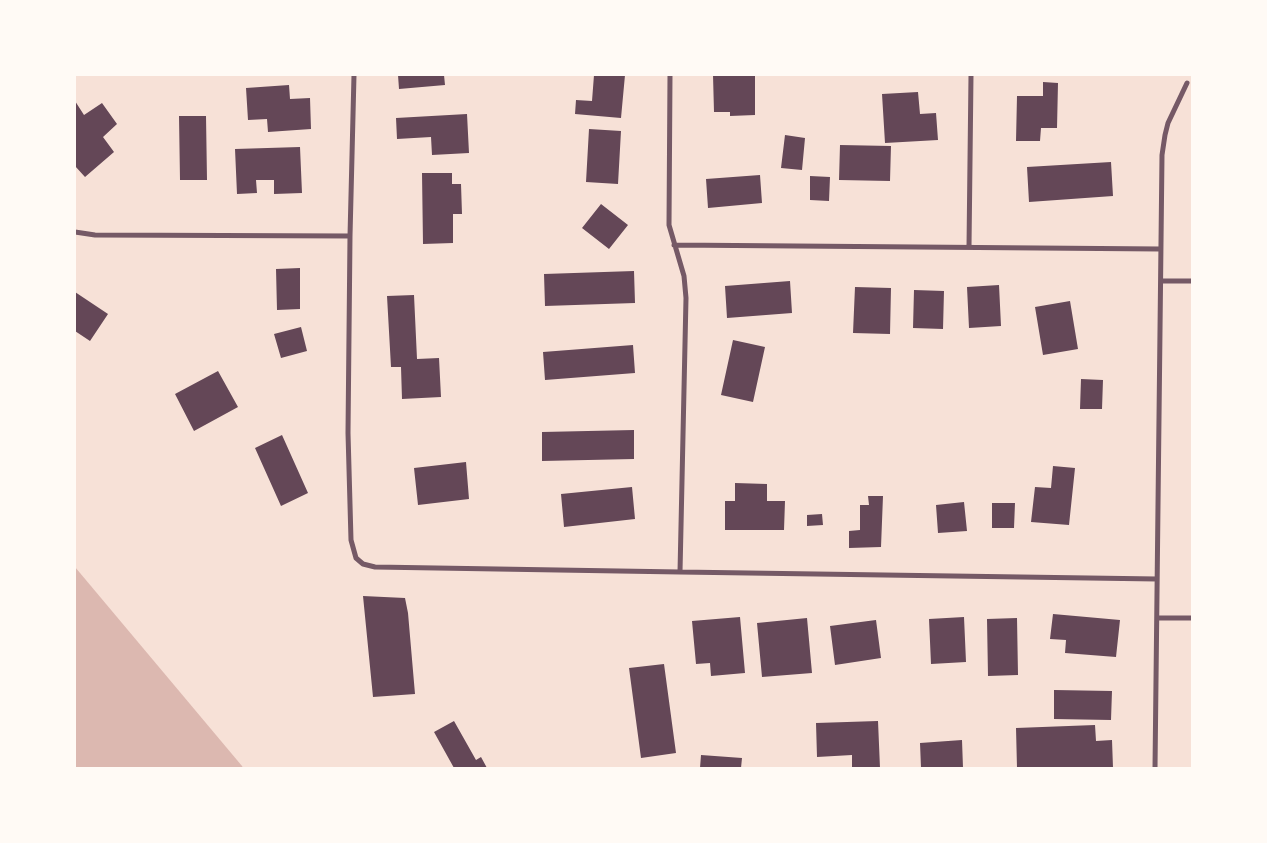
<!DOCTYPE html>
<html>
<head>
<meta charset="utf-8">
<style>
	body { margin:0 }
	#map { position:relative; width:1267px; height:843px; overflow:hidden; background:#f7e1d7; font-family:"Work Sans",sans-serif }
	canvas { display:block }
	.frame { position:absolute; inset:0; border:76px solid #fffaf5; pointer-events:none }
</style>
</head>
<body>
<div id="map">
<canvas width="1267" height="843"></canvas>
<div class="frame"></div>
</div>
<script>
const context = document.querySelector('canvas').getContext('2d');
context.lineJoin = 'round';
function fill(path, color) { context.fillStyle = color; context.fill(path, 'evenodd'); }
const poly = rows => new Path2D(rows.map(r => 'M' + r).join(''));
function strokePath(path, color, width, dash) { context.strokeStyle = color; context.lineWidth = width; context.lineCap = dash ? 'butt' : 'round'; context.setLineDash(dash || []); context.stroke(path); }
const water = poly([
	[75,567,242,766,243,768,75,768]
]);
const building = poly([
	[398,75,444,75,445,85,399,89],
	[594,75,625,75,621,118,575,114,576,100,592,101],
	[713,75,755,75,755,115,730,116,730,112,714,112],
	[1043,82,1058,83,1057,128,1041,128,1040,141,1016,141,1017,96,1043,96],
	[289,85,290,99,310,98,311,129,268,132,267,119,248,120,246,88],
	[918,92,920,114,936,113,938,140,885,143,882,94],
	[75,101,84,115,102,103,117,124,103,137,114,152,85,177,75,166],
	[467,114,469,153,432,155,431,137,397,139,396,118],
	[179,116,206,116,207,180,180,180],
	[589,129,621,131,618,184,586,182],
	[785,135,805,138,802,170,781,168],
	[840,145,891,146,890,181,839,180],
	[300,147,302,193,274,194,274,180,256,180,257,193,237,194,235,149],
	[1111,162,1113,196,1029,202,1027,167],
	[422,173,452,173,452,184,461,184,462,214,453,214,453,243,423,244],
	[760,175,762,203,708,208,706,179],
	[810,176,830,177,829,201,810,200],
	[601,204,628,225,609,249,582,228],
	[300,268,300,309,277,310,276,269],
	[634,271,635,303,545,306,544,274],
	[790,281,792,313,727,318,725,286],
	[999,285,1001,326,969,328,967,287],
	[855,287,891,288,890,334,853,333],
	[914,290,944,291,943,329,913,328],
	[75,292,108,314,90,341,75,331],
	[414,295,417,359,439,358,441,397,402,399,401,367,391,367,387,296],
	[1070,301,1078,349,1043,355,1035,307],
	[301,327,307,351,281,358,274,334],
	[733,340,765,347,753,402,721,395],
	[633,345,635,373,545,380,543,352],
	[218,371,238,407,194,431,175,394],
	[1081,379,1103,380,1102,409,1080,409],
	[634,430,634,459,542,461,542,432],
	[282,435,308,493,281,506,255,448],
	[466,462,469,499,418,505,414,468],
	[1053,466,1075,468,1069,525,1031,522,1035,487,1051,488],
	[735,483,767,484,767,501,785,501,784,530,725,530,725,501,735,501],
	[632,487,635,519,564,527,561,494],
	[868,496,883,496,881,547,849,548,849,531,860,530,860,505,869,505],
	[964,502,967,531,938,533,936,505],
	[992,503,1015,503,1014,528,992,528],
	[822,514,823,525,807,526,807,515],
	[363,596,405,598,408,613,415,694,373,697],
	[1053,614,1120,620,1116,657,1065,653,1066,640,1050,639],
	[740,617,745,673,711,676,710,663,696,664,692,621],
	[964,617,966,662,931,664,929,619],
	[807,618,812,673,762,677,757,623],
	[1017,618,1018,675,988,676,987,619],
	[876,620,881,658,835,665,830,626],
	[664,664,676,753,641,758,629,668],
	[1054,690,1112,691,1111,720,1054,719],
	[454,721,476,760,481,757,487,768,454,768,434,732],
	[878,721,880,768,852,768,852,755,817,757,816,723],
	[1095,725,1096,741,1112,740,1113,768,1017,768,1016,728],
	[962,740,963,768,921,768,920,743],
	[701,755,742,758,741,768,700,768]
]);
const minor = poly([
	[354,75,350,236,348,433,351,540,356,558,363,564,375,567,680,572,1157,579],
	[670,75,669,225,684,276,686,298,680,572],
	[75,232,95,235,350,236],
	[674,245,1160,249],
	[969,247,971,75],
	[1161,281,1192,281],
	[1158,618,1192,618],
	[1155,768,1162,155,1165,135,1168,123,1187,83]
]);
fill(water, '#dcb8b0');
fill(building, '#644757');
strokePath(minor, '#755966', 5);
</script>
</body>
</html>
